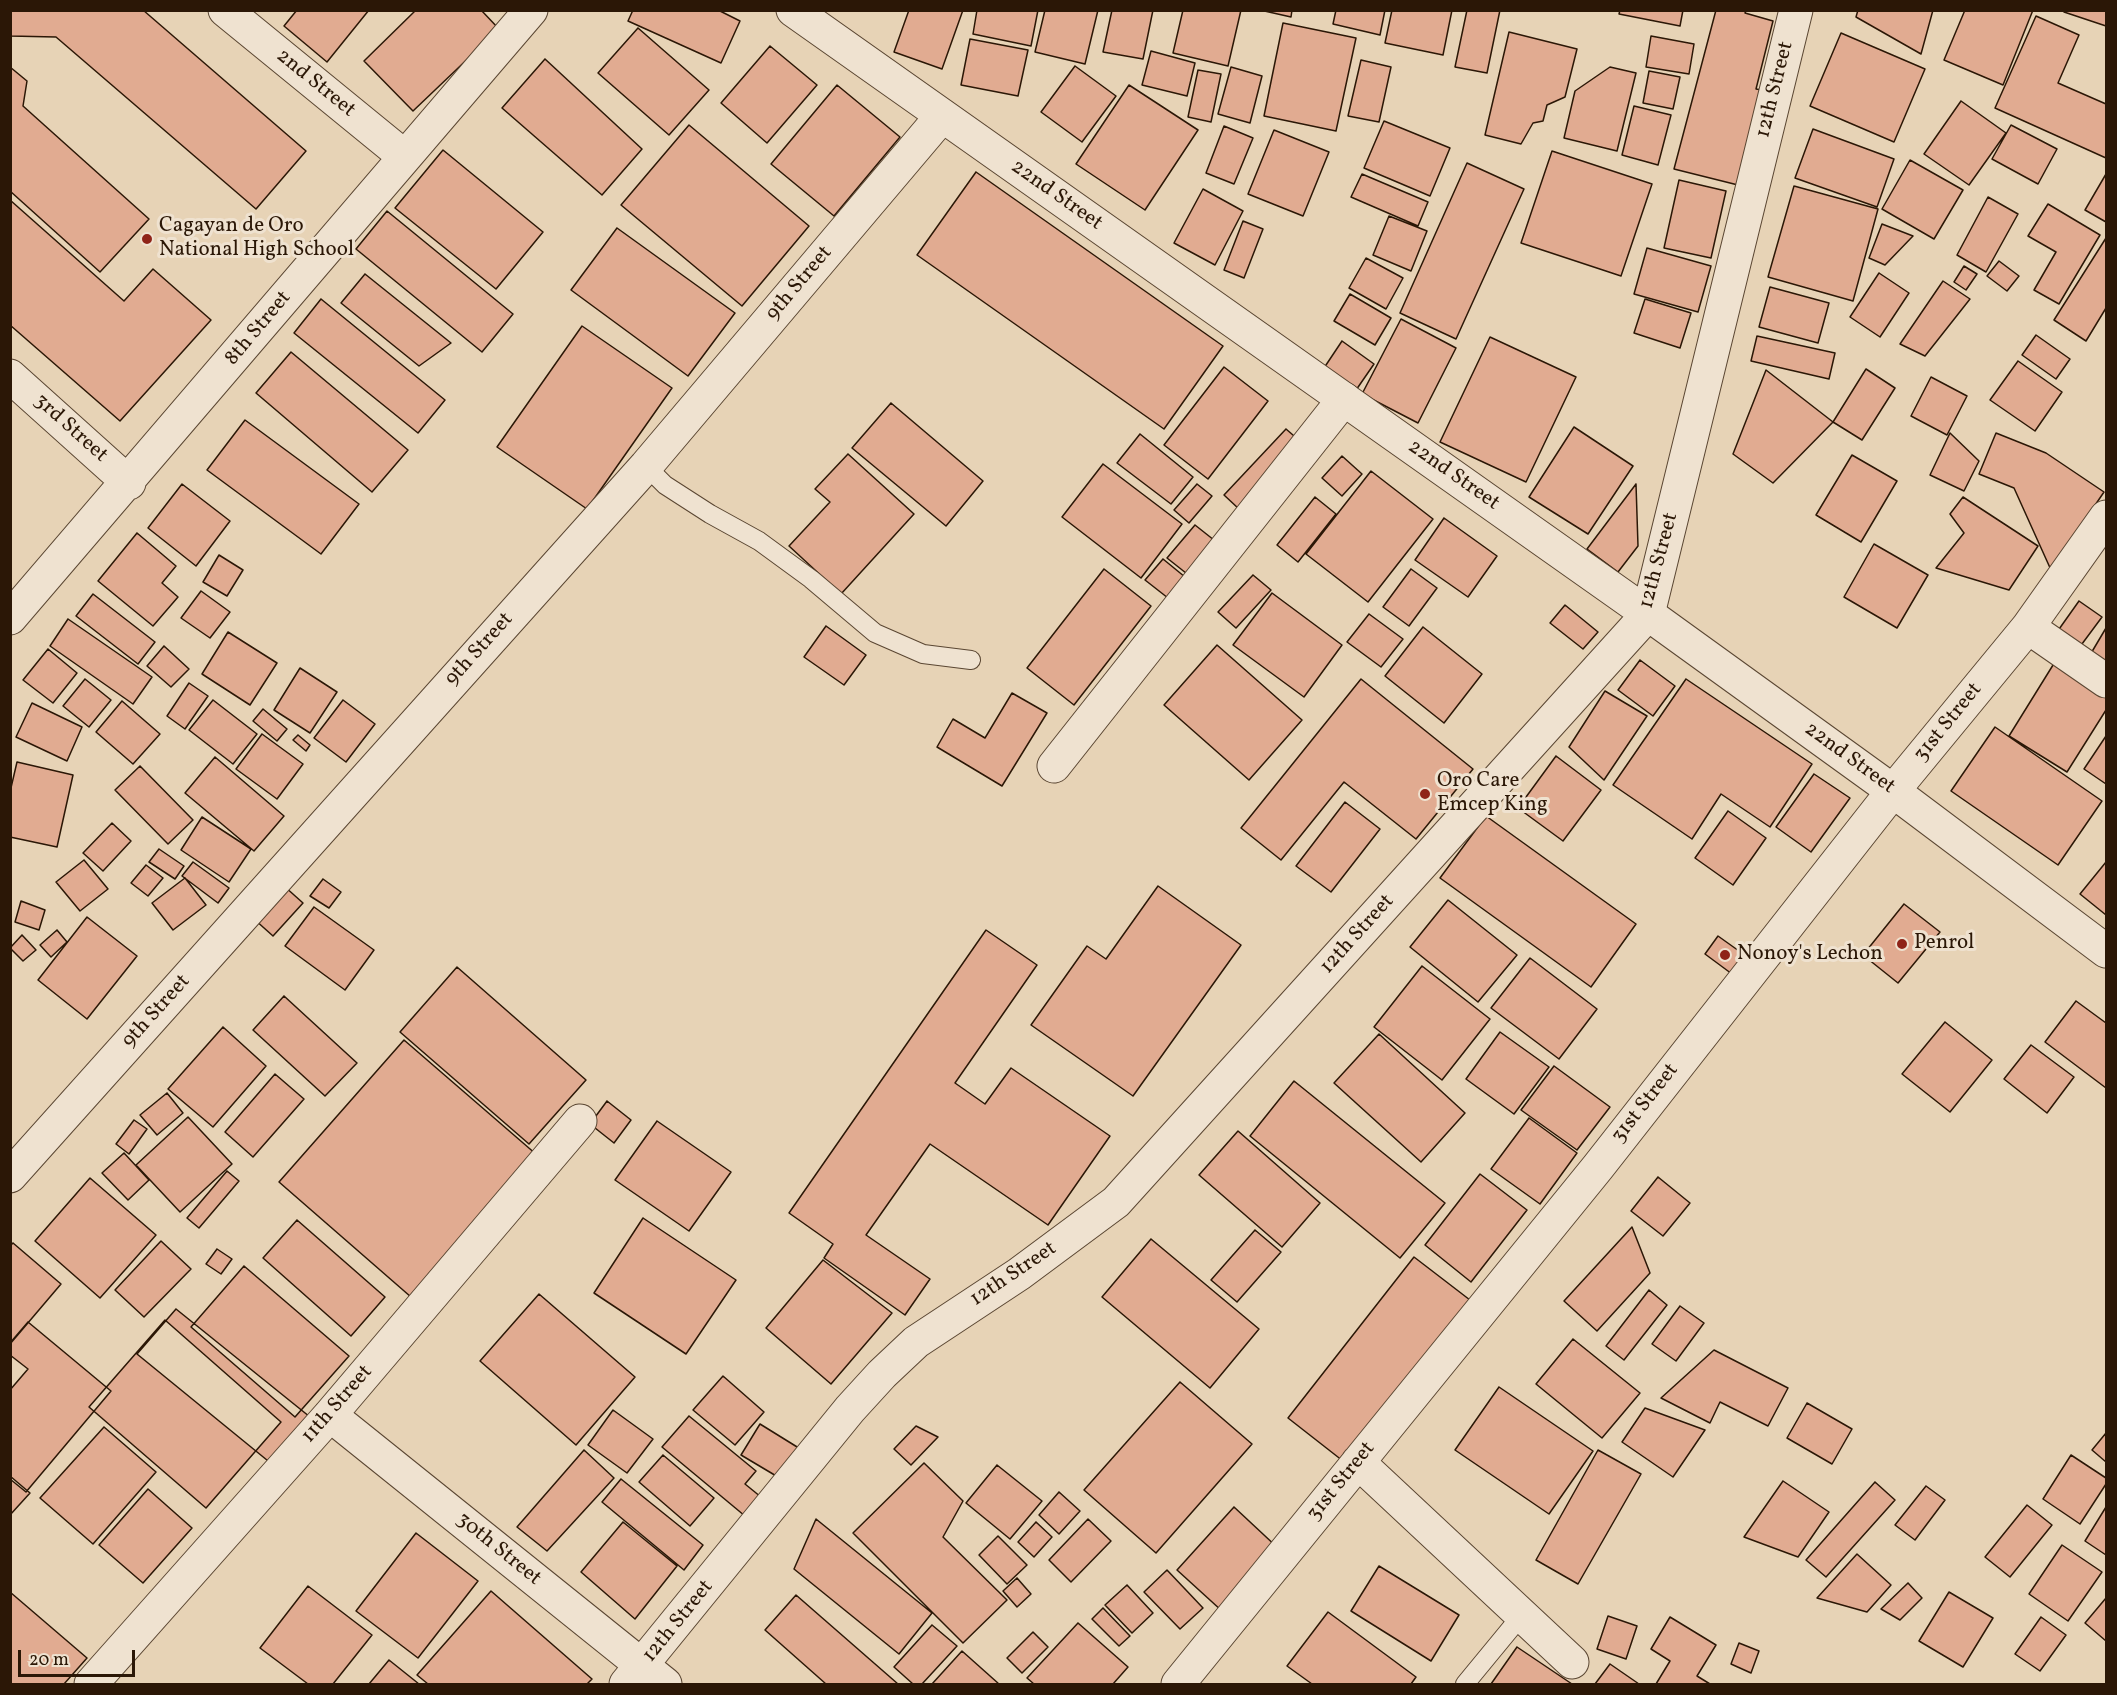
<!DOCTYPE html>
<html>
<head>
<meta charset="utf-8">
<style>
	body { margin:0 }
	#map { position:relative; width:2117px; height:1695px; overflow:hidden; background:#e7d3b6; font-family:Vollkorn,serif }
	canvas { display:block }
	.frame { position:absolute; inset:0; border:12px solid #2b1706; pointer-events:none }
	.scale { position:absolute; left:18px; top:1650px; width:117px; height:27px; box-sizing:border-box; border:3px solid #2b1706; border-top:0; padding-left:8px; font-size:18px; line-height:21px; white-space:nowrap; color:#2b1706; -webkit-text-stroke:4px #efe2d0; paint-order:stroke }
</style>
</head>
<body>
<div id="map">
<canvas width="2117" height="1695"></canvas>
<div class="frame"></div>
<div class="scale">20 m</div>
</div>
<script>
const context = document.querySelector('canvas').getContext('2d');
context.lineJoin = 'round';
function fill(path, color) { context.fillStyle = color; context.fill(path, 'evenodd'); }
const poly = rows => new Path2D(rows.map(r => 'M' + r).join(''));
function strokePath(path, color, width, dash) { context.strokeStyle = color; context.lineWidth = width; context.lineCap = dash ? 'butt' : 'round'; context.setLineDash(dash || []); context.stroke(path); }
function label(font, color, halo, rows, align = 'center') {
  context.font = font + ' Vollkorn,serif'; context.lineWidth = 6; context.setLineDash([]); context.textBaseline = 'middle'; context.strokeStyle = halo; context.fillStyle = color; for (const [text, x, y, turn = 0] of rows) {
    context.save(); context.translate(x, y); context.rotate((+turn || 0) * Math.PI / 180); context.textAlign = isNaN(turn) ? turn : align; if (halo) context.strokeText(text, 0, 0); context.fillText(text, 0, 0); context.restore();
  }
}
const building = poly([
	[10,10,143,10,306,151,256,209,56,37,10,36,10,10],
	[297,10,369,10,327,62,284,26,297,10],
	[416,10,481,10,499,29,413,111,364,61,416,10],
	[633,10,718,10,740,21,721,63,628,21,633,10],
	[909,10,963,10,942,69,894,52,909,10],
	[977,10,1038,10,1031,46,973,34,977,10],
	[1045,10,1098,10,1085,64,1035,52,1045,10],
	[1112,10,1153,10,1143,59,1103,52,1112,10],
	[1183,10,1241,10,1228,66,1173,53,1183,10],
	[1260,10,1292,10,1291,17,1260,10],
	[1336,10,1385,10,1380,35,1333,24,1336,10],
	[1392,10,1452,10,1443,55,1385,43,1392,10],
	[1467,10,1500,10,1487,73,1455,67,1467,10],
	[1620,10,1683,10,1680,26,1619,14,1620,10],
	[1716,10,1746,10,1745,13,1773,21,1756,89,1762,90,1738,185,1674,169,1716,10],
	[1858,10,1933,10,1921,54,1856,17,1858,10],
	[1965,10,2033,10,2003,85,1944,60,1965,10],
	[2064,10,2106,10,2106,26,2064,12,2064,10],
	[2036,16,2079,35,2058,83,2106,104,2106,158,1995,108,2036,16],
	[1283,23,1356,38,1336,131,1264,116,1283,23],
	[638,28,709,90,669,135,598,73,638,28],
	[1509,32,1577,49,1565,97,1547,105,1543,121,1533,123,1521,144,1485,135,1509,32],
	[1841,33,1925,69,1894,142,1810,106,1841,33],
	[1651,36,1694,44,1689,74,1646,67,1651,36],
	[970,39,1028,50,1018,96,961,85,970,39],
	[770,46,817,85,767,143,721,103,770,46],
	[1151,51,1195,63,1187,96,1142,85,1151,51],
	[545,59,642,149,602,195,502,108,545,59],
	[1361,60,1391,67,1379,122,1348,116,1361,60],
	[1075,66,1116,96,1082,142,1041,112,1075,66],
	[10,67,27,81,23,106,149,219,100,272,10,191,10,67],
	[1231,67,1262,76,1250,123,1218,114,1231,67],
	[1610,67,1636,73,1617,151,1564,138,1575,91,1610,67],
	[1198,70,1221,74,1211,122,1188,117,1198,70],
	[1649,71,1680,77,1673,109,1643,103,1649,71],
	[837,85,900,137,834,216,771,164,837,85],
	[1129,85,1198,130,1145,210,1076,164,1129,85],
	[1961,101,2006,133,1969,185,1924,154,1961,101],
	[1634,106,1671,115,1658,165,1622,155,1634,106],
	[1384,121,1450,148,1430,196,1364,168,1384,121],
	[689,125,809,226,742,306,621,205,689,125],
	[2011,125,2057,149,2038,184,1992,159,2011,125],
	[1224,126,1253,138,1234,184,1206,173,1224,126],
	[1813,129,1894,159,1877,207,1795,178,1813,129],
	[1274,130,1329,152,1303,216,1248,194,1274,130],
	[443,150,543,232,496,289,395,208,443,150],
	[1552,151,1652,184,1621,276,1521,243,1552,151],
	[1910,160,1963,190,1934,239,1882,209,1910,160],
	[1467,163,1524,189,1456,339,1400,313,1467,163],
	[976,172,1223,346,1164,429,917,255,976,172],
	[1362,174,1428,202,1418,226,1351,197,1362,174],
	[2106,174,2106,222,2085,210,2106,174],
	[1679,180,1726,191,1711,258,1664,248,1679,180],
	[1794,186,1878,209,1853,301,1768,277,1794,186],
	[1203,189,1243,211,1215,265,1174,243,1203,189],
	[1988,197,2018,214,1986,272,1957,255,1988,197],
	[10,200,124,301,153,269,211,320,120,421,10,325,10,200],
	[2048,204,2100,235,2059,304,2034,290,2056,252,2028,236,2048,204],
	[387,211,513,314,482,352,356,249,387,211],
	[1389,216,1427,231,1411,271,1373,255,1389,216],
	[1243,221,1263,229,1244,278,1224,270,1243,221],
	[1882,224,1913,236,1885,265,1869,258,1882,224],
	[617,228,735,313,688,376,571,290,617,228],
	[2106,238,2106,308,2086,341,2054,320,2106,238],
	[1647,248,1711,266,1698,312,1634,294,1647,248],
	[1366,258,1403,278,1386,309,1349,288,1366,258],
	[1999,261,2019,276,2007,291,1987,276,1999,261],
	[1964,266,1977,274,1966,290,1954,282,1964,266],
	[1879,273,1909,293,1880,337,1850,317,1879,273],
	[365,274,451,343,419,366,341,303,365,274],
	[1943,281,1970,299,1925,356,1900,344,1943,281],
	[1770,287,1829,303,1818,343,1759,327,1770,287],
	[1350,294,1391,318,1375,345,1334,321,1350,294],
	[321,299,445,400,418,433,294,333,321,299],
	[1645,299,1691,313,1680,348,1634,333,1645,299],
	[1401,319,1456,348,1418,423,1362,394,1401,319],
	[582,326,672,388,587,509,497,447,582,326],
	[2036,335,2070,359,2056,379,2022,355,2036,335],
	[1757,336,1835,353,1829,379,1751,361,1757,336],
	[1490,337,1576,377,1526,482,1440,442,1490,337],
	[1342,341,1374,364,1354,393,1322,371,1342,341],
	[291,352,408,450,372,492,256,393,291,352],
	[2018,361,2062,392,2035,431,1990,400,2018,361],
	[1224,367,1268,401,1208,479,1164,445,1224,367],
	[1866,369,1895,388,1862,440,1833,422,1866,369],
	[1766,370,1833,422,1773,483,1733,454,1766,370],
	[1931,377,1967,396,1947,435,1911,416,1931,377],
	[891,403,983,481,946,526,852,448,891,403],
	[245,420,359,504,321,554,207,470,245,420],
	[1574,427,1633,466,1588,534,1529,497,1574,427],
	[1286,429,1301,442,1239,509,1224,495,1286,429],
	[1950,433,1979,461,1964,491,1930,475,1950,433],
	[1996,433,2046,453,2104,492,2051,570,2014,488,1979,474,1996,433],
	[1140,434,1193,477,1171,504,1117,463,1140,434],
	[848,454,914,514,841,594,789,546,830,502,815,489,848,454],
	[1852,455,1897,481,1861,542,1816,515,1852,455],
	[1342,456,1362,474,1342,496,1322,478,1342,456],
	[1103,464,1182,524,1141,578,1062,517,1103,464],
	[1371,471,1433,519,1368,602,1306,554,1371,471],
	[182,484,230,521,196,566,148,528,182,484],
	[1197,484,1212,496,1189,523,1174,510,1197,484],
	[1636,484,1638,546,1618,572,1587,549,1636,484],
	[1315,497,1336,514,1298,562,1277,545,1315,497],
	[1963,497,2038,546,2009,590,1936,568,1964,533,1950,514,1963,497],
	[1444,518,1497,556,1468,597,1415,560,1444,518],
	[1195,525,1219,544,1191,577,1167,558,1195,525],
	[137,533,176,566,162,583,178,597,153,626,98,581,137,533],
	[1874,544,1928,575,1897,628,1844,597,1874,544],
	[219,555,243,570,227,596,203,582,219,555],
	[1163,559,1185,577,1168,598,1145,580,1163,559],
	[1104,569,1151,606,1074,705,1027,668,1104,569],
	[1411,569,1437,588,1409,626,1383,607,1411,569],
	[1253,575,1271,590,1236,628,1218,612,1253,575],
	[201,591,230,612,210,638,181,618,201,591],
	[1272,593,1342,645,1304,697,1233,645,1272,593],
	[93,594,155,642,138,664,76,616,93,594],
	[2079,601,2102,617,2079,648,2057,632,2079,601],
	[1565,605,1598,632,1583,649,1550,623,1565,605],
	[1369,614,1403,639,1381,667,1347,642,1369,614],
	[68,619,152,677,133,704,50,646,68,619],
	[826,626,866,655,844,685,804,657,826,626],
	[1423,627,1482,674,1444,723,1385,676,1423,627],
	[2106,628,2106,666,2090,655,2106,628],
	[228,632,277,663,250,705,202,674,228,632],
	[1217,645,1302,720,1249,780,1164,705,1217,645],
	[164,646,189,669,171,687,147,666,164,646],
	[48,649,77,673,53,703,23,680,48,649],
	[2058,657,2106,687,2106,710,2067,772,2009,736,2058,657],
	[1640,660,1675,686,1653,716,1618,690,1640,660],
	[300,668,337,692,310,733,274,710,300,668],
	[85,679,111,700,89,727,63,706,85,679],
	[1361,679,1473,769,1416,839,1344,782,1281,860,1241,828,1361,679],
	[1686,679,1812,764,1770,827,1721,794,1692,839,1613,785,1686,679],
	[189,683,208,696,185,729,167,716,189,683],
	[1605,691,1647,716,1604,780,1569,747,1605,691],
	[1012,693,1047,713,1002,786,937,747,953,719,985,738,1012,693],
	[213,700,257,734,233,764,189,730,213,700],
	[343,700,375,724,346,762,314,738,343,700],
	[122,701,160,734,133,764,96,732,122,701],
	[32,703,82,727,67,761,16,737,32,703],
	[263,709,287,729,277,741,253,721,263,709],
	[1995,727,2102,801,2058,865,1951,791,1995,727],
	[262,734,303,764,277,799,236,769,262,734],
	[298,735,310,745,306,751,293,740,298,735],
	[2106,736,2106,784,2084,769,2106,736],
	[1556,756,1601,790,1563,841,1518,808,1556,756],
	[215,757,284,816,254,851,185,793,215,757],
	[17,762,73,775,57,847,10,837,10,792,17,762],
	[140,766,193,820,168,844,115,790,140,766],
	[1814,774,1850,798,1811,852,1776,827,1814,774],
	[1345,802,1380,829,1331,892,1296,866,1345,802],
	[1728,811,1766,838,1733,885,1695,858,1728,811],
	[1486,816,1636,924,1591,987,1440,878,1486,816],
	[202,817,251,849,229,882,181,850,202,817],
	[112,823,131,841,103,871,83,853,112,823],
	[159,849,184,866,175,879,149,862,159,849],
	[84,860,108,889,80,911,56,882,84,860],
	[193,862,229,888,218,903,182,876,193,862],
	[2106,862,2106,915,2080,894,2106,862],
	[146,865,163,878,148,896,131,883,146,865],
	[185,878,206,905,173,930,152,903,185,878],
	[323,879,341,892,329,908,310,896,323,879],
	[284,886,303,903,273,936,254,919,284,886],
	[1158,886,1241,945,1133,1096,1031,1025,1087,946,1106,959,1158,886],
	[1448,900,1517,955,1478,1002,1410,947,1448,900],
	[21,901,45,910,39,930,15,922,21,901],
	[1904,904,1940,932,1898,983,1863,955,1904,904],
	[314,907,374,950,345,990,285,946,314,907],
	[87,917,137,956,87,1019,38,980,87,917],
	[57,930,67,942,51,957,40,945,57,930],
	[986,930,1037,965,955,1083,985,1104,1011,1068,1110,1136,1048,1225,930,1144,866,1235,930,1279,905,1315,824,1258,833,1244,789,1213,986,930],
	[22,935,36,950,23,961,10,948,22,935],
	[1718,936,1746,956,1732,974,1705,954,1718,936],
	[1530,958,1597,1009,1559,1059,1491,1008,1530,958],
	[1422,966,1490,1019,1442,1080,1374,1027,1422,966],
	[457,967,586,1080,529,1144,400,1032,457,967],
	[284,996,357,1063,325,1096,253,1030,284,996],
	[2076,1001,2106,1023,2106,1088,2045,1042,2076,1001],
	[1945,1022,1992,1060,1950,1112,1902,1074,1945,1022],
	[223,1027,266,1066,213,1127,168,1089,223,1027],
	[1500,1032,1549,1067,1514,1114,1466,1079,1500,1032],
	[1379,1034,1465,1113,1421,1162,1334,1083,1379,1034],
	[404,1040,537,1155,411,1297,279,1182,404,1040],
	[2031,1045,2074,1077,2047,1113,2004,1079,2031,1045],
	[1554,1066,1610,1107,1577,1150,1521,1110,1554,1066],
	[275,1074,304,1099,253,1157,225,1132,275,1074],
	[1294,1081,1445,1203,1400,1258,1250,1136,1294,1081],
	[167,1093,183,1113,157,1135,140,1115,167,1093],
	[607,1101,631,1120,614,1143,590,1124,607,1101],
	[188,1117,232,1164,180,1212,136,1165,188,1117],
	[1529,1118,1577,1153,1540,1204,1491,1169,1529,1118],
	[134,1120,147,1129,129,1154,116,1144,134,1120],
	[657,1121,731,1172,689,1231,615,1180,657,1121],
	[1238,1131,1320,1203,1282,1247,1199,1175,1238,1131],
	[124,1153,149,1180,128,1200,102,1173,124,1153],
	[227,1171,239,1181,199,1228,187,1218,227,1171],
	[1480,1174,1527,1210,1471,1282,1425,1245,1480,1174],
	[1658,1177,1690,1203,1663,1236,1631,1211,1658,1177],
	[90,1178,156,1235,100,1298,35,1241,90,1178],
	[643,1218,736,1280,686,1354,594,1293,643,1218],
	[297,1220,385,1297,351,1336,263,1258,297,1220],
	[1632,1227,1650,1273,1597,1331,1564,1301,1632,1227],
	[1255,1230,1281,1252,1237,1302,1211,1280,1255,1230],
	[1151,1239,1259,1329,1210,1388,1102,1297,1151,1239],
	[161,1241,191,1269,144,1317,115,1290,161,1241],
	[13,1243,61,1284,10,1344,10,1246,13,1243],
	[217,1249,232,1259,221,1274,206,1264,217,1249],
	[1414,1257,1470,1300,1343,1461,1288,1418,1414,1257],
	[823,1260,892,1313,831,1384,766,1328,823,1260],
	[244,1266,349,1356,295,1417,191,1327,244,1266],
	[1649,1290,1667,1305,1624,1360,1606,1346,1649,1290],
	[539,1294,635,1377,576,1445,480,1361,539,1294],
	[1680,1306,1704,1323,1676,1361,1652,1344,1680,1306],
	[176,1309,315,1421,273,1465,137,1354,176,1309],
	[165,1320,281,1422,206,1508,89,1407,165,1320],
	[28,1322,111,1391,26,1492,10,1479,10,1390,28,1369,10,1355,10,1343,28,1322],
	[1573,1339,1640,1393,1602,1438,1536,1384,1573,1339],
	[1714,1350,1788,1388,1768,1426,1720,1402,1710,1423,1661,1398,1714,1350],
	[723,1376,764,1412,735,1445,693,1410,723,1376],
	[1180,1382,1252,1444,1156,1553,1084,1490,1180,1382],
	[1499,1387,1593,1451,1549,1514,1455,1450,1499,1387],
	[1807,1403,1852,1429,1832,1464,1787,1438,1807,1403],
	[1645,1408,1705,1430,1673,1477,1622,1442,1645,1408],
	[613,1410,653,1439,627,1473,588,1445,613,1410],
	[689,1416,756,1471,745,1484,761,1497,745,1516,662,1447,689,1416],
	[760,1424,802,1450,783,1480,741,1455,760,1424],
	[916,1426,938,1437,911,1465,894,1449,916,1426],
	[104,1427,156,1472,93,1544,40,1498,104,1427],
	[2106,1433,2106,1462,2092,1450,2106,1433],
	[584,1450,614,1478,547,1551,517,1527,584,1450],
	[1598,1450,1641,1474,1578,1584,1536,1560,1598,1450],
	[663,1455,714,1498,690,1526,639,1482,663,1455],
	[2071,1455,2106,1478,2106,1484,2080,1524,2043,1499,2071,1455],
	[924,1463,963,1501,943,1537,1007,1600,963,1643,853,1533,924,1463],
	[997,1465,1042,1501,1010,1539,966,1503,997,1465],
	[10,1476,30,1493,10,1515,10,1476],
	[621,1479,703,1545,684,1570,602,1502,621,1479],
	[1783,1481,1829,1512,1798,1557,1744,1537,1783,1481],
	[1875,1482,1895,1500,1826,1577,1806,1560,1875,1482],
	[1926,1486,1945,1500,1915,1540,1895,1525,1926,1486],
	[148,1489,192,1528,143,1583,99,1545,148,1489],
	[1059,1492,1080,1511,1059,1534,1039,1515,1059,1492],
	[2027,1505,2052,1525,2010,1577,1985,1557,2027,1505],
	[1234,1507,1279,1549,1222,1611,1177,1570,1234,1507],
	[2106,1507,2106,1555,2085,1541,2106,1507],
	[816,1519,932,1613,899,1654,794,1569,816,1519],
	[1088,1519,1111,1541,1071,1582,1049,1560,1088,1519],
	[623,1522,677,1566,635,1619,581,1572,623,1522],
	[1036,1522,1052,1537,1034,1557,1018,1542,1036,1522],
	[416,1533,478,1581,418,1658,356,1611,416,1533],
	[998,1536,1027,1565,1007,1584,979,1555,998,1536],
	[2062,1545,2102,1572,2068,1621,2029,1594,2062,1545],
	[1857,1554,1891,1585,1867,1612,1817,1598,1857,1554],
	[1379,1566,1459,1615,1431,1661,1351,1611,1379,1566],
	[1167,1570,1203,1608,1180,1629,1144,1592,1167,1570],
	[1017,1578,1031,1594,1017,1607,1003,1591,1017,1578],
	[1908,1583,1922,1598,1900,1620,1881,1609,1908,1583],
	[1127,1585,1153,1613,1132,1633,1105,1605,1127,1585],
	[308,1586,372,1635,333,1684,308,1684,260,1648,308,1586],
	[491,1591,592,1679,587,1684,428,1684,417,1675,491,1591],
	[10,1592,87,1658,64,1684,10,1684,10,1592],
	[1949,1592,1993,1618,1963,1667,1919,1641,1949,1592],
	[796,1595,898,1684,826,1684,765,1630,796,1595],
	[2106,1598,2106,1641,2085,1623,2106,1598],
	[1103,1608,1130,1636,1119,1646,1092,1619,1103,1608],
	[1328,1612,1416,1677,1411,1684,1312,1684,1287,1666,1328,1612],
	[1608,1616,1637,1626,1626,1659,1597,1649,1608,1616],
	[1670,1617,1716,1645,1697,1676,1710,1684,1656,1684,1670,1661,1651,1649,1670,1617],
	[2041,1617,2066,1635,2040,1671,2015,1654,2041,1617],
	[1078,1623,1128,1667,1113,1684,1034,1684,1027,1678,1078,1623],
	[932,1625,957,1646,922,1684,913,1684,894,1667,932,1625],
	[1033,1632,1048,1647,1022,1673,1007,1658,1033,1632],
	[1739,1643,1759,1651,1751,1673,1731,1664,1739,1643],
	[1517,1647,1572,1684,1491,1684,1517,1647],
	[962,1651,999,1684,932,1684,962,1651],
	[389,1660,419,1684,369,1684,389,1660],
	[1610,1664,1639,1684,1595,1684,1610,1664]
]);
const service = poly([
	[646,466,665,485,710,514,759,541,811,579,875,633,923,654,971,660],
	[1465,1684,1521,1616]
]);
const minor = poly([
	[1648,614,1893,791,2106,951],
	[2028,627,2106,681],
	[1054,766,1344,399],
	[10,1176,646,466,942,116],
	[330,1415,665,1684],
	[1358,1462,1572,1662],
	[91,1684,330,1415,580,1121],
	[1178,1684,1598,1167,1893,791,2028,627,2106,517]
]);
const tertiary = poly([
	[225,10,405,157],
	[793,10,1648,614],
	[10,376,129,483],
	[10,618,531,10],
	[626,1684,850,1409,882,1374,916,1342,1019,1274,1116,1202,1648,614,1796,10]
]);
const markers = [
	[147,239,6,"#8f2418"],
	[1425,794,6,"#8f2418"],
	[1902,944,6,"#8f2418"],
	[1725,955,6,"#8f2418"]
];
const streetNames = [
	["2nd Street",315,84,39],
	["12th Street",1776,90,-76],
	["22nd Street",1056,196,35],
	["9th Street",800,284,-50],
	["8th Street",259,329,-50],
	["3rd Street",70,429,42],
	["22nd Street",1453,476,35],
	["12th Street",1660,561,-75],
	["9th Street",480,650,-48],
	["31st Street",1949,723,-51],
	["22nd Street",1849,759,36],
	["12th Street",1358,935,-48],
	["9th Street",157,1012,-48],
	["31st Street",1646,1104,-52],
	["12th Street",1014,1275,-34],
	["11th Street",338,1405,-49],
	["31st Street",1342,1482,-51],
	["30th Street",498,1550,39],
	["12th Street",679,1622,-51]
];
const poiNames = [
	["Cagayan de Oro",159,227],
	["National High School",159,251],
	["Oro Care",1437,782],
	["Emcep King",1437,806],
	["Penrol",1914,944],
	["Nonoy's Lechon",1737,955]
];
fill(building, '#e1ab91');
strokePath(building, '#2b1706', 1.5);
strokePath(service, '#5a4632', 20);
strokePath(minor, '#5a4632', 35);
strokePath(tertiary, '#5a4632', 35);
strokePath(service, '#efe2d0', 18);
strokePath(minor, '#efe2d0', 33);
strokePath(tertiary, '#efe2d0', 33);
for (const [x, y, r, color] of markers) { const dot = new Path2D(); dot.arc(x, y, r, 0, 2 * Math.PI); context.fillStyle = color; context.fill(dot); strokePath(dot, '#efe2d0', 2); }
label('21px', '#2b1706', '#efe2d0', streetNames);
label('21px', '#2b1706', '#efe2d0', poiNames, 'left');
</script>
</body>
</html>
